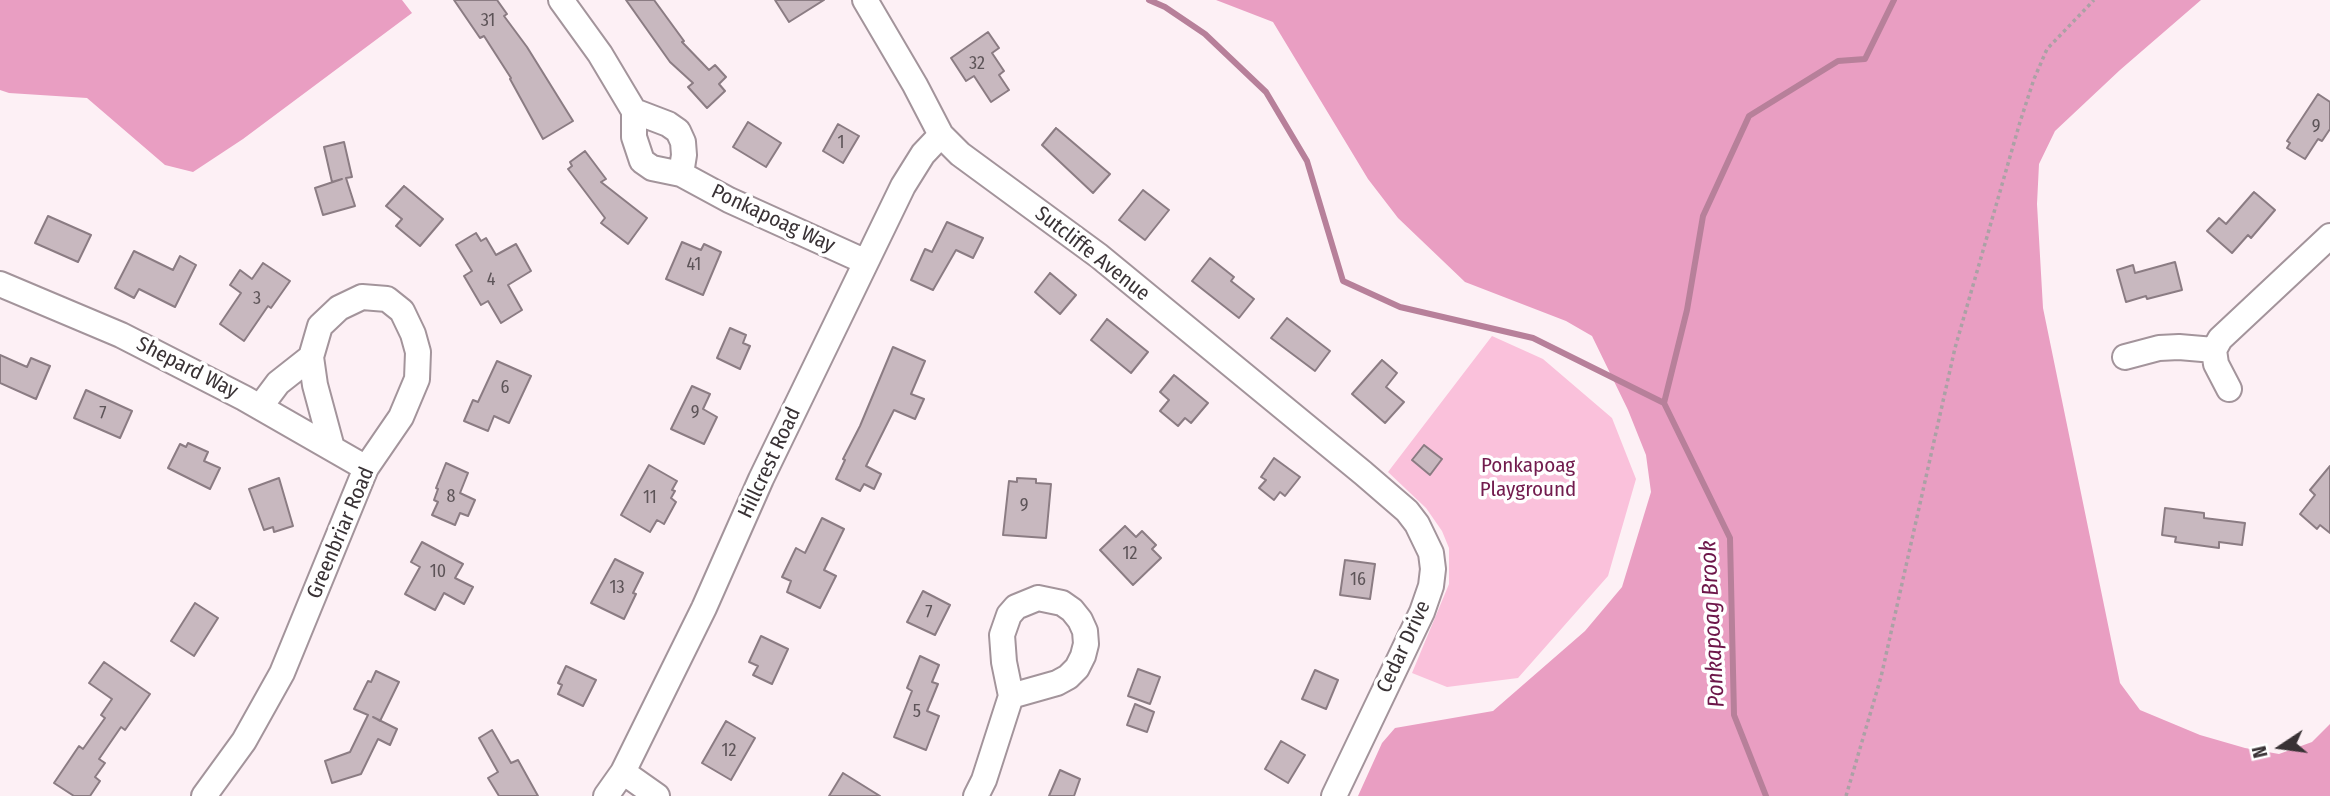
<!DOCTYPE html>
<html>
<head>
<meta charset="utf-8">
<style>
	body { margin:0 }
	#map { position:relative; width:2330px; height:796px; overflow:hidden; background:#fdf0f5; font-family:"Fira Sans Condensed",sans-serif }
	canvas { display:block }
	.north { position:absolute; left:2246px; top:712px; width:70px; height:70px; -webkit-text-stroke:5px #fff; paint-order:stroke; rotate:257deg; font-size:19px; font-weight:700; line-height:28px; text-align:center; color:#393235 }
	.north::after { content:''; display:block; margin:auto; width:24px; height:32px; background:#393235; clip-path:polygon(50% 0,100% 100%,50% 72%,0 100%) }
</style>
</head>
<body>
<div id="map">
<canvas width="2330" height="796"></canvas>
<div class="north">N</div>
</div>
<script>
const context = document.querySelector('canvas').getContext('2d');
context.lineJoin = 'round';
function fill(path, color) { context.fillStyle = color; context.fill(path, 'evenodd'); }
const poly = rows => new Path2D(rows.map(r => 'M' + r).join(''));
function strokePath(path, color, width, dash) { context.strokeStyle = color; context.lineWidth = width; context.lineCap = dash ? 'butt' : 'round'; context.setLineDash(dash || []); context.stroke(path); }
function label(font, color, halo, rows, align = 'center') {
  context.font = font + ' "Fira Sans Condensed",sans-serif'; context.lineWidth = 7; context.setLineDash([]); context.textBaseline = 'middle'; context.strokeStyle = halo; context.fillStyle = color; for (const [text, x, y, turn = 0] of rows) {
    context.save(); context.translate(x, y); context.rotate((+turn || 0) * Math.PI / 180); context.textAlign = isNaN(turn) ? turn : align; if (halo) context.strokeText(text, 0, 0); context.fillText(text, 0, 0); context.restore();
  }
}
const green = poly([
	[1492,336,1543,359,1612,418,1636,479,1608,576,1518,678,1447,687,1412,673,1449,584,1449,548,1442,531,1426,508,1388,472]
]);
const forest = poly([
	[0,0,402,0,412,13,243,139,193,172,165,165,87,98,9,93,0,90],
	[1216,0,2201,0,2120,70,2055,131,2039,164,2037,204,2043,308,2120,683,2140,710,2200,735,2245,748,2279,754,2312,742,2330,724,2330,796,1358,796,1382,743,1395,728,1493,711,1585,631,1622,587,1651,492,1646,455,1628,410,1592,336,1566,321,1465,282,1398,218,1368,179,1273,22]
]);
const stream = poly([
	[1149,0,1165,7,1205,34,1266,92,1307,161,1343,281,1400,307,1533,338,1664,403,1730,538,1734,715,1766,796],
	[1664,403,1687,310,1703,216,1749,116,1838,61,1865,59,1894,0]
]);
const building = poly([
	[454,0,497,0,507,14,504,16,527,47,573,121,543,139,510,79,511,78,484,36,480,38,454,0],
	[626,0,654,0,684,41,682,42,709,70,715,65,726,77,719,84,725,91,707,108,688,87,693,83,670,62,626,0],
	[775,0,824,0,789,22,775,0],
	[988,32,999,48,992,53,1004,71,999,75,1009,90,991,102,974,76,966,81,951,58,988,32],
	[2318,94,2330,102,2330,129,2322,141,2318,139,2305,159,2287,148,2290,143,2287,141,2318,94],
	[748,122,781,143,766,167,733,147,748,122],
	[838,124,859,136,843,163,823,151,838,124],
	[1056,128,1110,174,1093,193,1042,145,1056,128],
	[344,142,352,177,346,178,355,206,323,215,315,188,342,179,332,182,324,147,344,142],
	[585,151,606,179,601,182,647,218,628,244,601,223,605,218,568,169,572,166,570,162,585,151],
	[404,186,443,219,420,246,396,226,402,219,386,206,404,186],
	[1143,190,1169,210,1145,240,1119,220,1143,190],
	[2254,192,2275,210,2251,238,2248,235,2232,253,2207,231,2219,218,2226,224,2254,192],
	[48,216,91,235,78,262,35,243,48,216],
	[947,222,983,238,973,258,956,250,933,290,911,280,925,249,932,252,947,222],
	[476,233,481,241,486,238,496,255,516,244,531,271,508,285,522,310,501,323,488,301,481,305,464,276,472,271,456,245,476,233],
	[682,242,701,250,704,244,721,252,703,295,666,279,682,242],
	[134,251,173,270,180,256,196,265,175,307,139,289,134,298,115,288,134,251],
	[1210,258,1234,277,1231,281,1254,299,1239,318,1192,281,1210,258],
	[2175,262,2182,290,2147,299,2146,296,2126,302,2117,270,2133,265,2135,273,2175,262],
	[263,263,290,281,271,308,268,306,244,341,220,324,241,293,230,285,240,270,252,279,263,263],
	[1050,273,1076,295,1060,314,1035,292,1050,273],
	[1287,318,1330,351,1315,371,1271,338,1287,318],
	[1107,319,1148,352,1131,373,1091,340,1107,319],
	[730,328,746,335,743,343,750,346,740,369,717,358,730,328],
	[893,347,925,361,911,394,924,399,915,419,894,410,866,466,881,474,874,489,864,484,860,491,836,479,845,460,843,459,860,426,893,347],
	[0,355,27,367,31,358,50,366,36,399,0,383,0,355],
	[1382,360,1397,373,1386,387,1404,402,1385,423,1352,394,1382,360],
	[497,361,531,376,509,423,494,416,488,431,464,421,473,400,478,402,497,361],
	[1174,375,1208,403,1191,423,1185,418,1178,426,1160,411,1169,400,1160,392,1174,375],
	[692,386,710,394,703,409,717,417,704,444,671,429,692,386],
	[86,390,132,411,120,438,74,418,86,390],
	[188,443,208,452,204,461,220,468,210,489,168,468,180,444,186,447,188,443],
	[1424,445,1442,459,1430,475,1412,460,1424,445],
	[1274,458,1300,477,1285,496,1280,492,1274,500,1259,488,1266,480,1261,477,1274,458],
	[446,463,468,473,460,493,475,500,468,516,460,513,455,525,432,515,438,502,434,500,438,489,436,488,446,463],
	[649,465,677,481,672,490,675,491,671,498,676,502,664,524,657,520,650,532,621,515,649,465],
	[2330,466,2330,533,2320,525,2317,529,2300,514,2315,495,2310,490,2330,466],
	[279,478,293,526,274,532,273,527,264,530,249,489,279,478],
	[1017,478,1036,479,1036,483,1051,484,1046,538,1003,535,1009,481,1017,482,1017,478],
	[2165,508,2204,513,2204,518,2245,523,2242,545,2219,542,2219,548,2175,542,2176,537,2162,535,2165,508],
	[822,518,844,529,824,570,836,576,820,608,787,592,791,581,782,577,796,548,805,553,822,518],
	[1125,526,1136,537,1142,531,1156,545,1152,549,1161,558,1133,585,1100,550,1125,526],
	[422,542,463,564,455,578,473,587,464,604,444,593,435,610,405,594,420,567,411,562,422,542],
	[615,559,643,573,633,593,636,594,624,619,591,603,615,559],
	[1345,560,1375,564,1370,599,1340,595,1345,560],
	[923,591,950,605,935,635,907,622,923,591],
	[195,603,218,618,194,656,171,641,195,603],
	[761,636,788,649,772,684,753,675,758,666,749,662,761,636],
	[920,656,939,665,932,682,938,684,927,711,939,716,926,750,894,737,912,691,907,688,920,656],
	[104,662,150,694,125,730,121,727,99,759,105,763,95,777,100,781,90,796,74,796,54,783,79,746,83,749,105,718,101,715,112,699,89,683,104,662],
	[566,666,596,680,583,706,558,694,562,685,558,683,566,666],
	[1138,669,1160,677,1150,704,1128,696,1138,669],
	[1315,670,1338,680,1326,709,1302,699,1315,670],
	[376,671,399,682,380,721,373,717,397,729,390,745,378,739,361,774,332,783,325,761,350,752,368,715,354,709,368,681,371,682,376,671],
	[1135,704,1154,712,1147,732,1127,725,1135,704],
	[726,721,755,738,731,780,702,763,726,721],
	[492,730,511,763,518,760,538,796,499,796,488,778,498,772,479,738,492,730],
	[1281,741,1305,755,1288,783,1265,769,1281,741],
	[1060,770,1080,779,1074,796,1049,796,1060,770],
	[843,773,880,796,829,796,843,773]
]);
const path = poly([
	[1846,796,1881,677,1955,348,2020,122,2034,79,2047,49,2094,0]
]);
const street = poly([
	[561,0,600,54,634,111],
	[865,0,915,85,941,135,960,154,1099,256,1363,473,1407,511,1417,524,1431,553,1433,569,1431,586,1422,612,1334,796],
	[634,111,668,124,678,131,683,142,684,155,681,174,652,168,642,161,634,137,634,111],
	[681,174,729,200,866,262],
	[0,284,121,335,244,398,366,468],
	[2125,357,2159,348,2179,347,2214,350],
	[2229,389,2216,364,2214,350,2220,339,2330,236],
	[260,407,278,383,311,357],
	[1038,598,1062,603,1072,610,1080,620,1085,631,1086,644,1083,656,1077,668,1068,677,1057,683,1011,696,1004,662,1002,635,1009,615,1016,607,1038,598],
	[623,772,657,796],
	[204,796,244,741,282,673,366,468,401,417,417,379,418,352,413,334,402,311,387,299,362,297,339,308,320,326,311,357,315,385,332,448],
	[606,796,623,772,704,608,761,479,903,186,923,154,941,135],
	[976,796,984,780,1011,696]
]);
const numberNames = [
	["31",488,21],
	["32",977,64],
	["9",2316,127],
	["1",841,143],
	["41",694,265],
	["4",491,280],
	["3",257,299],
	["6",505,388],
	["9",695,413],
	["7",103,414],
	["8",451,497],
	["11",650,498],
	["9",1024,506],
	["12",1130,554],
	["10",438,572],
	["16",1358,580],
	["13",617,588],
	["7",929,613],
	["5",917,712],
	["12",729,751]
];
const streetNames = [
	["Ponkapoag Way",773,219,25],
	["Sutcliffe Avenue",1092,254,38],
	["Shepard Way",187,368,27],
	["Hillcrest Road",770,463,-65],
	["Greenbriar Road",341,533,-67],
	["Cedar Drive",1404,647,-65]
];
const parkNames = [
	["Ponkapoag",1528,466],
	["Playground",1528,490]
];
const waterNames = [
	["Ponkapoag Brook",1713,624,-93]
];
fill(green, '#fac1db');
fill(forest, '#e99ec2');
strokePath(stream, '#b7809a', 6);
fill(building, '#c8b8bf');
strokePath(building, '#8b7c83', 2);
strokePath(street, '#a3949b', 28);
strokePath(path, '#aba1a5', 3.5, [3.5, 3.5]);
strokePath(street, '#fff', 24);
label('18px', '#5d5458', null, numberNames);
label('21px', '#393235', '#fff', streetNames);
label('21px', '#721c4e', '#fff', parkNames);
label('italic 23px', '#6d1649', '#fff', waterNames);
</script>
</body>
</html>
